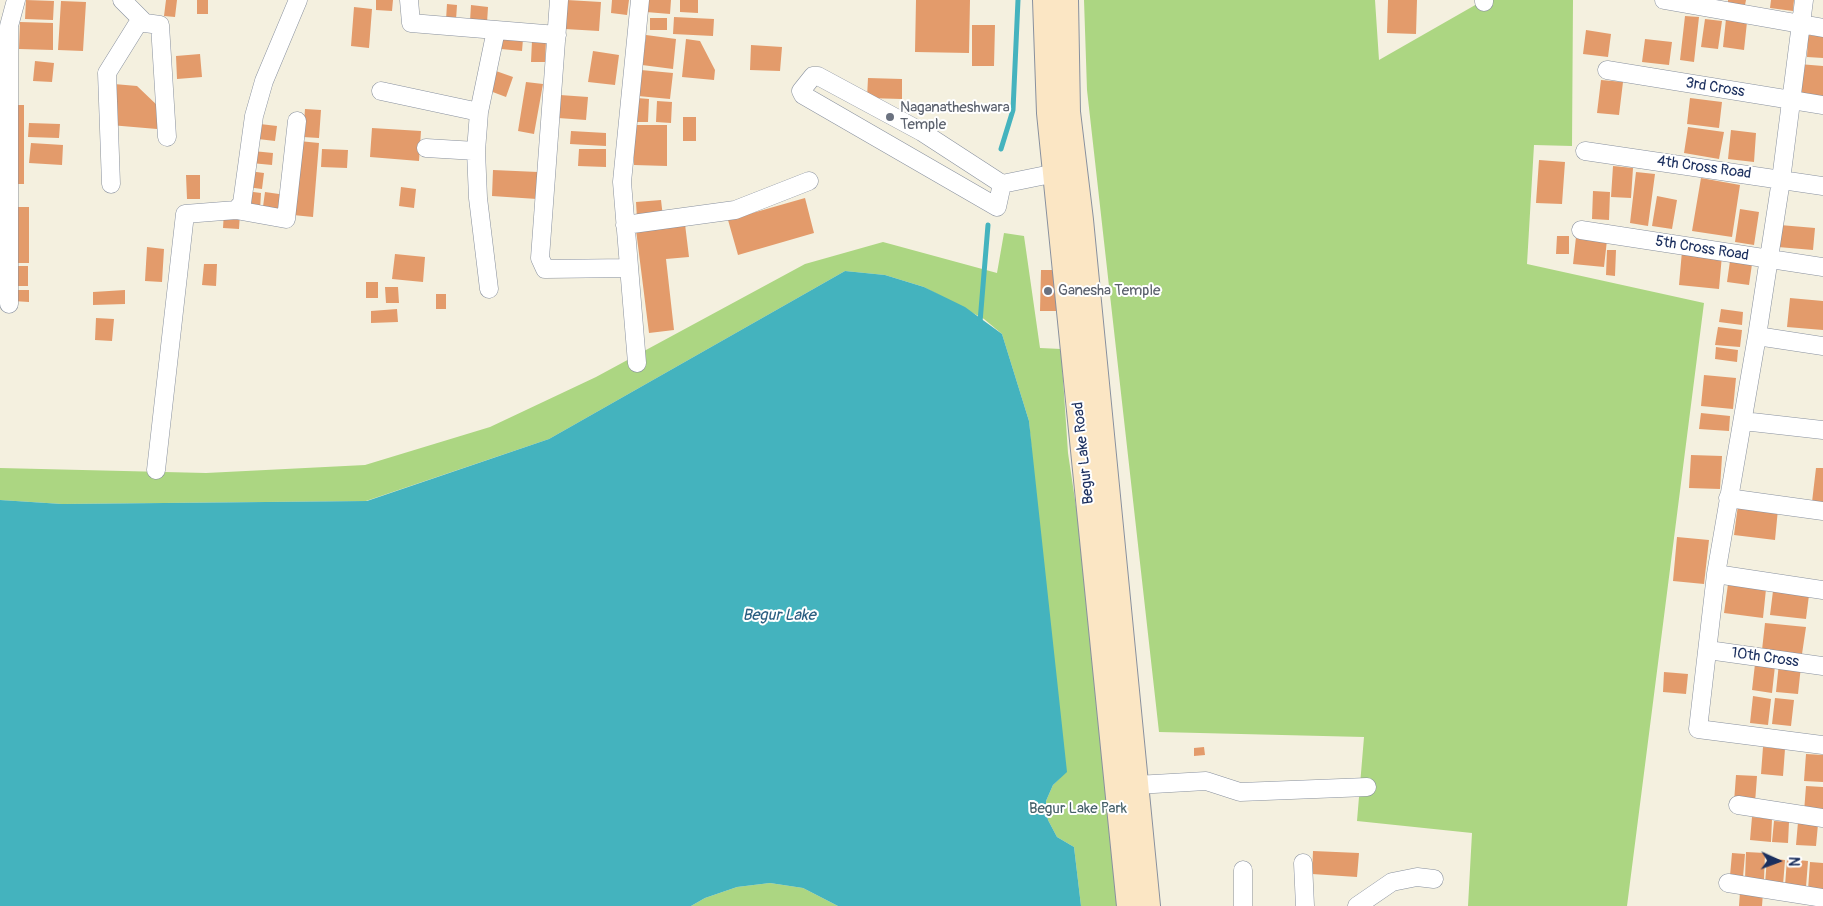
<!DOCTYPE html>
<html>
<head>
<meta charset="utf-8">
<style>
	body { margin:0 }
	#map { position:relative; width:1823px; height:906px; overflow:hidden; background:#f4f0df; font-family:Pangolin,sans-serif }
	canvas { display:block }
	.north { position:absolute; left:1753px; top:836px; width:50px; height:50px; -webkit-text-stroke:4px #fff; paint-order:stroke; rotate:92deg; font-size:14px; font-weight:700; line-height:20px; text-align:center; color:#1b2f5e }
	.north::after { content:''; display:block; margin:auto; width:18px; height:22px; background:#1b2f5e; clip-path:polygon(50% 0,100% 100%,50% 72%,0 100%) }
</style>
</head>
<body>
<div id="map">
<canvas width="1823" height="906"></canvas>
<div class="north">N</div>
</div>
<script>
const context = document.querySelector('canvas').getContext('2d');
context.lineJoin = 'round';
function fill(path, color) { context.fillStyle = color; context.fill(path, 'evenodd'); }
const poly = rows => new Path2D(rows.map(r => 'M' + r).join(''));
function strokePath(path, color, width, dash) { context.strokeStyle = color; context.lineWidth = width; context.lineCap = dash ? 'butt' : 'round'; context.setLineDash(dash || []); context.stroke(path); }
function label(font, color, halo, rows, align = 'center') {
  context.font = font + ' Pangolin,sans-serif'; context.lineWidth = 4; context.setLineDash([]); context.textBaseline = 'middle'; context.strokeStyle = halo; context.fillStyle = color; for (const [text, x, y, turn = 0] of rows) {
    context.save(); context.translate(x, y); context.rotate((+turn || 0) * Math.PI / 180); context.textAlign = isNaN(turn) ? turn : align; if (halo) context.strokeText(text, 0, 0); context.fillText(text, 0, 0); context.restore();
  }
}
const green = poly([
	[1084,0,1375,0,1379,60,1484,0,1573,0,1572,146,1534,145,1527,264,1704,303,1627,906,1468,906,1472,833,1357,821,1364,737,1159,732,1087,90],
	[1004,233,1024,236,1040,348,1061,349,1068,453,1094,627,1118,906,1081,906,1074,847,1057,837,1048,820,1046,801,1053,785,1060,778,1029,421,1002,334,984,319,924,287,885,275,845,271,549,439,366,501,62,504,0,500,0,468,206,473,365,465,490,427,596,377,805,264,883,242,997,273],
	[770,883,803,888,838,906,691,906,705,898,737,887]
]);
const water = poly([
	[845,271,885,275,924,287,965,307,1002,334,1029,421,1067,772,1053,785,1046,801,1046,810,1048,820,1057,837,1074,847,1081,906,838,906,803,888,770,883,737,887,705,898,691,906,0,906,0,500,62,504,367,501,549,439]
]);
const stream = poly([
	[1001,149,1013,110,1018,0],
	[980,322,988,225]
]);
const building = poly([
	[26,0,54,1,53,20,25,19],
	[166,0,177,0,175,17,164,16],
	[197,0,208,0,208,14,197,14],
	[376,0,393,0,392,11,376,10],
	[567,0,601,2,599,31,565,29],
	[612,0,629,0,627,15,611,13],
	[647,0,671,0,670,14,646,12],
	[680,0,698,0,698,13,680,12],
	[916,0,970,0,969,53,915,52],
	[1388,0,1417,0,1416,34,1387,33],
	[1728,0,1746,0,1745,5,1728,3],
	[1771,0,1794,0,1793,11,1770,8],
	[61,1,86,2,83,51,58,50],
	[447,4,457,5,456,20,446,20],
	[471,5,488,7,487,23,470,21],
	[354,7,372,9,369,48,351,46],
	[1685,16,1699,17,1694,62,1680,60],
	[674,17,714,19,713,36,673,34],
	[650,18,667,18,667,30,650,30],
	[1705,19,1722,21,1718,49,1701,47],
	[1726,19,1747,22,1744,50,1723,47],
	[20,22,53,23,53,50,19,49],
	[972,25,995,25,994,66,972,66],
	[1586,30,1611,34,1608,57,1583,54],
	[646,35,676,39,673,69,642,65],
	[1808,35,1823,36,1823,58,1807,57],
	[501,37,523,39,522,51,501,49],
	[686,39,700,41,715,70,714,80,682,77],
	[1645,39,1672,42,1669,65,1642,62],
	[532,41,546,41,545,62,531,62],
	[751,45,782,47,780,71,750,70],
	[593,51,619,55,615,85,588,82],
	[200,54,202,77,177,79,176,56],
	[35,61,54,63,52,82,33,81],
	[1799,64,1823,66,1823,97,1797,94],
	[641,70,673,73,670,99,638,96],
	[496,71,513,77,506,97,490,91],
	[868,78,902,79,902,99,867,98],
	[1601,80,1623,82,1619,115,1597,113],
	[526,82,543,84,534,134,518,131],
	[114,84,137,86,159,107,157,129,110,125],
	[560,95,588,97,586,120,558,118],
	[637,98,649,99,648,122,636,122],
	[1690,98,1722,102,1719,128,1687,124],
	[657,101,672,102,671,123,656,122],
	[11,105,24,105,24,184,11,184],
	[305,109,321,110,319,138,303,137],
	[683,117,696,117,696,141,683,141],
	[29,123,60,124,59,138,28,137],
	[260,124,277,126,275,141,258,139],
	[634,125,667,125,667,166,634,165],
	[1688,127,1724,132,1719,159,1684,153],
	[372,128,421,131,419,161,370,157],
	[1731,130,1756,133,1754,162,1728,159],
	[571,131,606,133,606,146,570,144],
	[299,141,319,143,313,217,293,215],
	[31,143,63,145,62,165,29,163],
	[322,149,348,150,347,168,321,167],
	[579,149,606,149,606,167,578,166],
	[253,151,273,153,272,165,251,163],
	[1539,160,1565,162,1562,204,1536,203],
	[1613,166,1633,168,1631,198,1611,197],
	[493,170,538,172,537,199,492,196],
	[249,171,264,173,262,189,247,187],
	[1636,172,1655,174,1648,226,1630,223],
	[186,175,200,175,200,199,187,199],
	[1701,178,1740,185,1732,237,1692,231],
	[401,187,416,189,414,208,399,206],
	[246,191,261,193,260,210,245,208],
	[1593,191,1610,192,1609,220,1592,219],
	[265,192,286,195,283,217,262,214],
	[1657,196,1677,200,1672,229,1652,226],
	[805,198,814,233,738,255,728,220],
	[661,200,663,217,637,219,636,202],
	[17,207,29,207,29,263,17,263],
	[1740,209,1759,212,1754,245,1735,242],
	[224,212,240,213,239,229,223,228],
	[685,224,689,257,666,259,674,330,649,333,636,230],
	[1780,225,1815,228,1813,250,1778,247],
	[1557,236,1569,236,1569,254,1556,254],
	[1576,237,1607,240,1604,267,1573,264],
	[147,247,164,249,162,282,145,281],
	[1607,250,1616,250,1615,276,1606,275],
	[1682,251,1722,255,1719,289,1679,285],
	[395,254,425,257,423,282,392,279],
	[1730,261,1752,264,1749,285,1727,282],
	[204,264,217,264,216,286,202,285],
	[16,266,28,266,28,286,16,286],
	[1041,270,1056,270,1056,311,1040,311],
	[366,282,378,282,378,298,366,298],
	[385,287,398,287,399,303,386,303],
	[13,290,29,290,29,302,13,301],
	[125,290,125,304,93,305,93,292],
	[436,294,446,294,446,309,436,309],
	[1790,298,1823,301,1823,330,1787,327],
	[397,309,398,322,371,323,371,311],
	[1721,309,1743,312,1742,325,1719,322],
	[96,318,114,319,112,341,95,340],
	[1718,327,1742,330,1740,347,1715,345],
	[1716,347,1738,350,1737,362,1715,359],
	[1704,375,1736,378,1733,409,1701,406],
	[1701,413,1730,416,1729,431,1699,429],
	[1691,455,1722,456,1720,489,1689,488],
	[1816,468,1823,468,1823,504,1812,502],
	[1738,505,1778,509,1775,540,1734,535],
	[1677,537,1709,540,1704,584,1673,581],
	[1728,584,1766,589,1763,618,1724,613],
	[1773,591,1809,595,1806,619,1770,615],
	[1765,623,1806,627,1802,654,1762,650],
	[1779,663,1801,666,1798,694,1776,692],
	[1755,664,1775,666,1772,693,1752,690],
	[1664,672,1688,674,1686,694,1663,692],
	[1753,696,1771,699,1768,725,1750,723],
	[1775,698,1794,700,1791,726,1772,724],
	[1204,747,1205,755,1194,756,1194,748],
	[1763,747,1785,749,1783,776,1761,774],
	[1806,754,1823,755,1823,782,1804,781],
	[1736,775,1757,776,1755,803,1734,802],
	[1806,786,1823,787,1823,813,1804,812],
	[1752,817,1772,819,1771,842,1750,840],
	[1774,821,1789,822,1788,843,1772,842],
	[1798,822,1818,824,1816,846,1796,845],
	[1313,851,1359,853,1357,877,1312,874],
	[1746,852,1765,853,1764,880,1745,879],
	[1732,853,1745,854,1743,877,1730,876],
	[1767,858,1785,860,1783,885,1765,884],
	[1787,859,1808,861,1806,887,1785,886],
	[1810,862,1823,863,1823,891,1808,890],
	[1740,892,1763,893,1762,906,1739,906]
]);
const street = poly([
	[122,0,145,23,160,25,167,137],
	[409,0,411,23,557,35],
	[559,0,540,258,545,269,629,268],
	[1664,0,1823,28],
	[1804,0,1781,180,1757,336,1716,574,1698,729,1823,745],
	[1484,2,1484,0],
	[1607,70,1823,105],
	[813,76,818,76,922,132,1002,184,997,207,803,95,801,91,813,76],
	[381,91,479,112],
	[426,148,476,151],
	[1585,151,1823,186],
	[111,184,107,73,140,20],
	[1002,184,1056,173],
	[236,210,242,203,254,116,264,81,298,0],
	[625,225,735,210,809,181],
	[1581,230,1823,267],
	[489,289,478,198,476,151,479,112,496,30],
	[9,304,9,26,16,0],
	[1757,336,1823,346],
	[637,363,622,182,640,0],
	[1743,421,1823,430],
	[156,470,185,214,236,210,286,219,297,121],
	[1728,498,1823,511],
	[1716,574,1823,590],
	[1708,650,1823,666],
	[1136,785,1206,781,1240,792,1367,787],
	[1738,805,1823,818],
	[1303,863,1305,906],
	[1243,870,1243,906],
	[1728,883,1823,898],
	[1357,906,1392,882,1417,877,1434,879]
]);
const secondary = poly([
	[1045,0,1049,113,1129,906],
	[1066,0,1068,112,1081,220,1148,906]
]);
const markers = [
	[890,117,5,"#6b7280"],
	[1048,291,5,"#6b7280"]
];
const streetNames = [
	["3rd Cross",1715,88,9],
	["4th Cross Road",1704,168,8],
	["5th Cross Road",1702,249,9],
	["Begur Lake Road",1084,453,-96],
	["10th Cross",1765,658,8]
];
const worshipNames = [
	["Naganatheshwara",900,108],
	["Temple",900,125],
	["Ganesha Temple",1058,291]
];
const parkNames = [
	["Begur Lake Park",1078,809]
];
const waterNames = [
	["Begur Lake",779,616]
];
fill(green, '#acd682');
fill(water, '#44b3be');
strokePath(stream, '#44b3be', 5);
fill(building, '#e39b6b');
strokePath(street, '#88909e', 19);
strokePath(secondary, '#88909e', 26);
strokePath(street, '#fff', 18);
strokePath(secondary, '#fbe6c4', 24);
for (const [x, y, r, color] of markers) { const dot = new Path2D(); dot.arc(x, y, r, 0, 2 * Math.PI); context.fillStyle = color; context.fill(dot); strokePath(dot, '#fff', 2); }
label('15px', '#1b2f5e', '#fff', streetNames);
label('15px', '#5b616d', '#fff', worshipNames, 'left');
label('15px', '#466169', '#fff', parkNames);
label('italic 16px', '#295d80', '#fff', waterNames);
</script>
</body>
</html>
